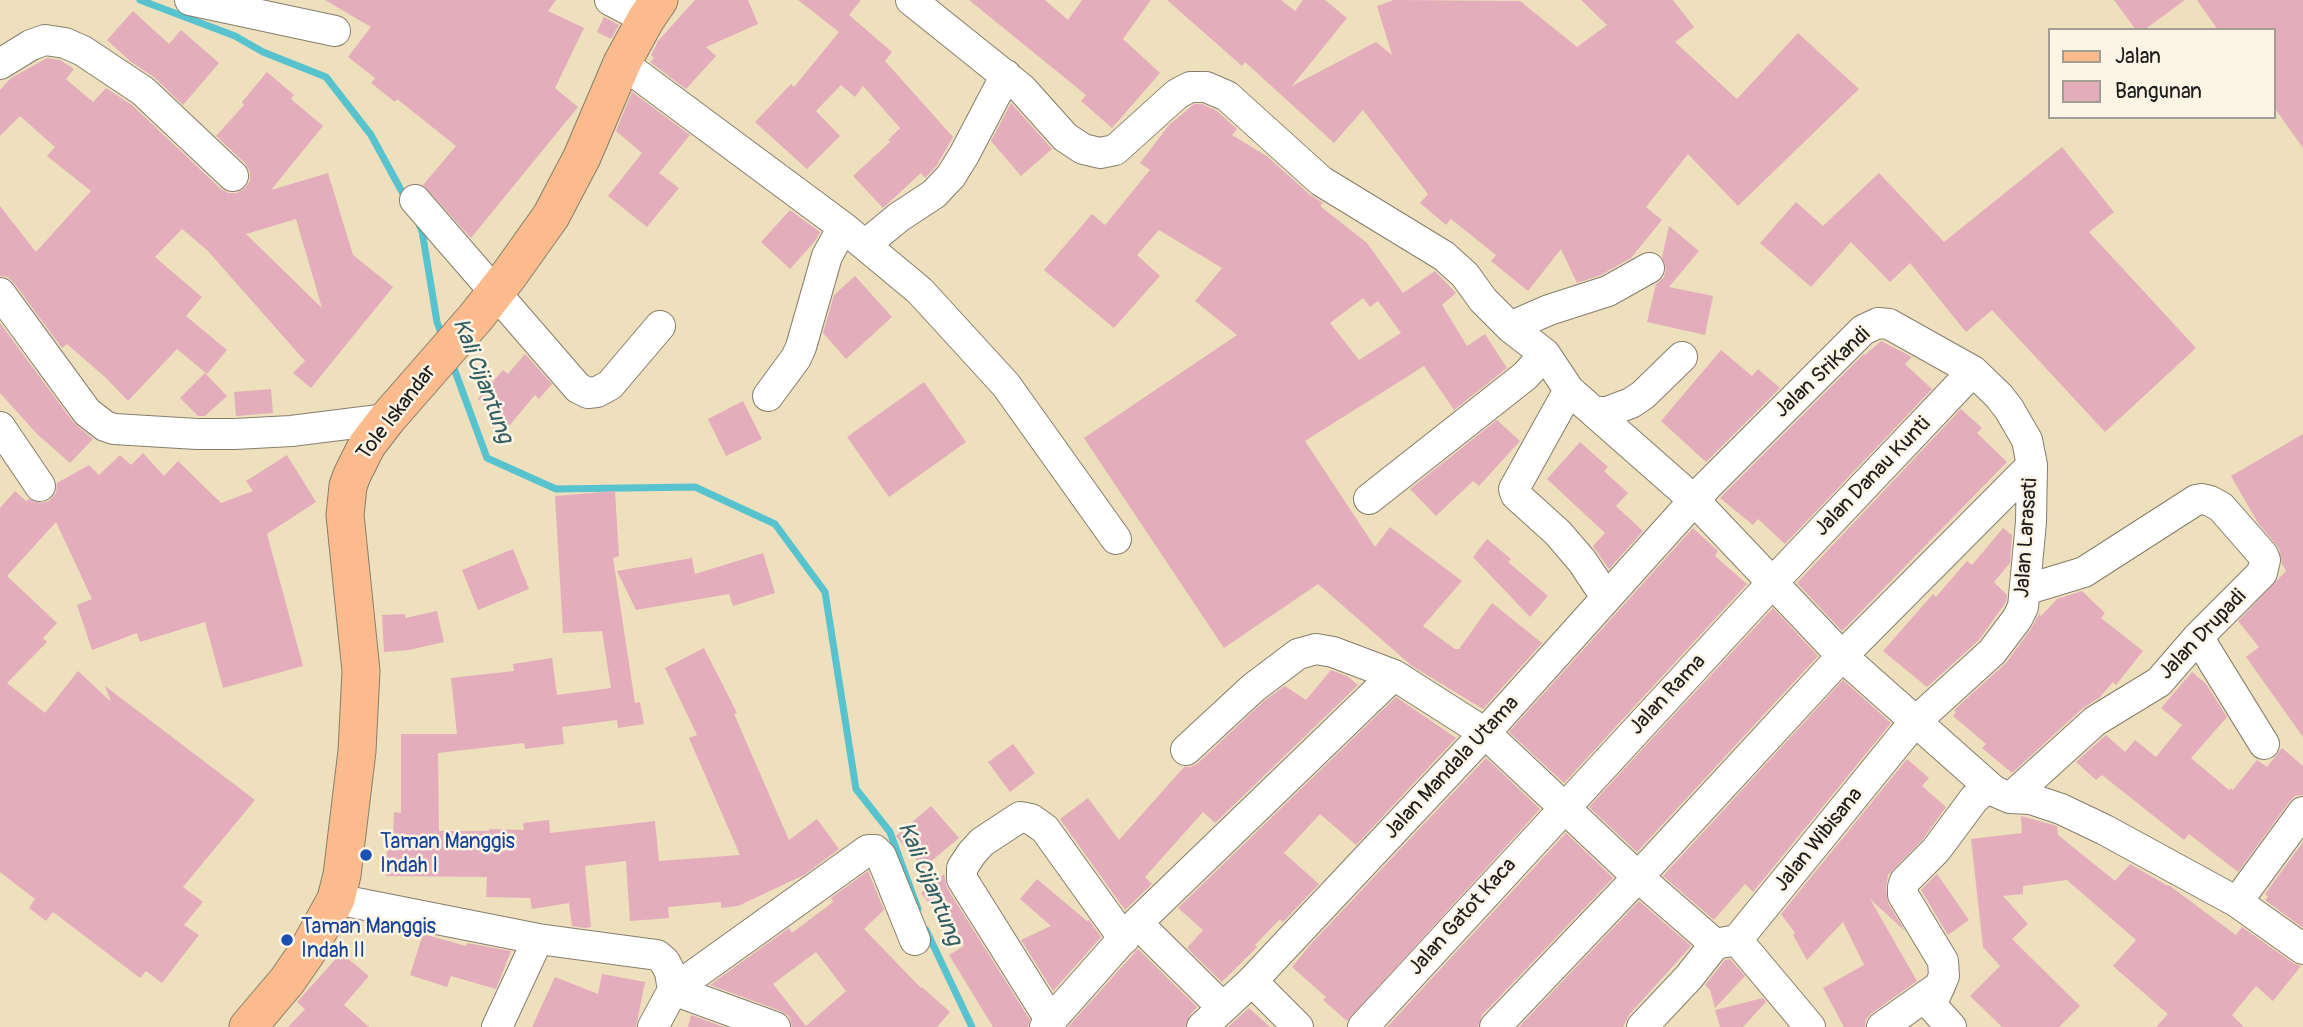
<!DOCTYPE html>
<html>
<head>
<meta charset="utf-8">
<style>
	body { margin:0 }
	#map { position:relative; width:2303px; height:1027px; overflow:hidden; background:#eedfbd; font-family:Pangolin,sans-serif }
	canvas { display:block }
	.legend { position:absolute; left:2048px; top:28px; width:228px; height:91px; box-sizing:border-box; background:#fcf5e5; border:2px solid #a29e95; margin:0; padding:9px 12px; list-style:none; font-size:21px; color:#1c1c1c }
	.legend li { display:flex; align-items:center; gap:14px; height:35px }
	.legend b { width:35px; border:2px solid #a29e95 }
</style>
</head>
<body>
<div id="map">
<canvas width="2303" height="1027"></canvas>
<ul class="legend">
<li><b style="height:9px;background:#fbbb8c"></b>Jalan</li>
<li><b style="height:19px;background:#e4adbc"></b>Bangunan</li>
</ul>
</div>
<script>
const context = document.querySelector('canvas').getContext('2d');
context.lineJoin = 'round';
const poly = rows => new Path2D(rows.map(r => 'M' + r).join(''));
function strokePath(path, color, width, dash) { context.strokeStyle = color; context.lineWidth = width; context.lineCap = dash ? 'butt' : 'round'; context.setLineDash(dash || []); context.stroke(path); }
function fill(path, color) { context.fillStyle = color; context.fill(path, 'evenodd'); }
function label(font, color, halo, rows, align = 'center') {
  context.font = font + ' Pangolin,sans-serif'; context.lineWidth = 5; context.setLineDash([]); context.textBaseline = 'middle'; context.strokeStyle = halo; context.fillStyle = color; for (const [text, x, y, turn = 0] of rows) {
    context.save(); context.translate(x, y); context.rotate((+turn || 0) * Math.PI / 180); context.textAlign = isNaN(turn) ? turn : align; if (halo) context.strokeText(text, 0, 0); context.fillText(text, 0, 0); context.restore();
  }
}
const stream = poly([
	[140,0,235,36,263,52,326,77,371,135,407,201],
	[419,224,422,231,437,322,443,338],
	[452,363,487,458,556,489,695,487,775,524,825,592,856,789,890,832,918,909],
	[926,930,972,1027]
]);
const building = poly([
	[325,0,556,0,548,11,584,28,555,88,578,107,471,238,423,185,456,146,397,99,395,102,371,83,375,78,348,57,371,27],
	[695,0,748,0,758,24,706,47,716,56,686,89,650,62,654,58,651,55,658,41],
	[798,0,861,0,849,15,892,52,885,61,953,137,937,165,925,178,921,173,883,208,853,176,890,142,888,140,900,128,863,86,855,97,841,85,816,111,840,136,807,169,755,122,791,84,794,87,839,32],
	[969,0,1045,0,1068,20,1082,0,1151,0,1123,39,1160,73,1112,128,1081,101,1086,95],
	[1167,0,1281,0,1295,11,1303,0,1325,0,1347,18,1292,86,1376,42,1392,55,1377,6,1394,0,1520,1,1577,47,1607,25,1581,0,1673,0,1694,27,1675,42,1737,99,1798,33,1859,89,1738,206,1688,154,1646,207,1662,220,1631,258,1601,275,1577,283,1561,249,1528,291,1491,261,1496,255,1451,219,1446,225,1420,203,1428,194,1363,110,1334,143,1245,62,1242,66],
	[2114,0,2185,0,2144,30,2136,30],
	[2197,0,2303,0,2303,148,2273,106,2273,30,2218,30],
	[133,11,169,44,181,30,219,63,183,105,155,78,130,61,107,40],
	[604,17,619,25,611,39,597,32],
	[47,58,60,60,74,69,66,79,93,102,106,88,132,105,221,189,228,193,237,193,245,188,250,181,250,172,245,163,216,136,244,105,242,102,267,72,294,95,291,99,323,126,271,190,328,173,353,255,393,287,311,388,293,373,305,361,207,250,182,229,155,257,202,297,186,316,227,350,207,374,177,349,128,401,106,378,67,344,62,348,14,283,8,277,0,276,0,206,36,252,91,191,47,156,55,147,20,116,0,136,0,90,11,78],
	[296,219,322,308,246,234],
	[632,92,690,135,659,173,679,188,647,227,608,196,642,153,616,131],
	[1011,103,1052,149,1021,176,991,141],
	[1194,104,1202,104,1217,111,1237,129,1232,135,1268,157,1309,194,1323,203,1320,206,1367,243,1403,293,1435,271,1456,293,1442,305,1467,346,1485,334,1507,368,1454,410,1424,366,1305,441,1375,547,1390,527,1462,581,1423,626,1455,649,1459,649,1492,603,1542,643,1483,709,1412,666,1318,584,1224,648,1084,438,1237,335,1195,301,1222,268,1159,230,1137,255,1160,276,1114,328,1044,270,1092,214,1105,225,1150,170,1140,163,1169,125],
	[1363,298,1370,307,1378,301,1401,333,1359,360,1330,323],
	[2062,147,2114,212,2089,232,2196,348,2105,432,1992,310,1966,332,1910,263,1890,282,1851,242,1811,287,1760,243,1796,202,1823,226,1879,173,1944,242],
	[790,210,820,232,815,241,790,269,761,242],
	[1669,226,1699,251,1669,287,1713,296,1705,335,1647,322,1656,284,1664,277,1666,269,1662,257],
	[855,276,892,317,846,359,823,333,834,295],
	[0,323,73,422,93,439,70,463,37,434,0,393],
	[1881,341,1912,357,1905,364,1932,389,1785,544,1758,519,1753,525,1720,498,1864,354,1865,355],
	[1721,350,1752,376,1758,369,1780,388,1706,462,1661,421],
	[525,354,552,384,539,399,535,395,509,426,478,399,503,370,508,374],
	[205,373,227,396,205,416,198,416,180,398],
	[924,382,966,442,889,497,847,437],
	[271,389,273,413,236,416,234,392],
	[743,401,762,439,726,456,708,419],
	[1961,409,1982,428,1977,433,2007,462,1842,631,1797,583],
	[1497,420,1520,441,1479,486,1473,481,1436,516,1410,489],
	[2303,434,2303,737,2246,657,2259,647,2238,621,2286,571,2282,564,2279,548,2258,523,2231,476],
	[1580,442,1608,467,1604,471,1628,493,1616,506,1643,531,1609,569,1593,546,1605,533,1547,479],
	[143,453,164,476,178,461,221,503,253,491,246,481,287,455,316,502,267,534,303,666,223,688,205,622,140,642,137,633,92,650,77,605,92,599,56,522,7,576,57,623,43,638,47,642,7,683,45,713,78,671,111,702,105,686,255,800,183,887,203,902,184,925,199,935,162,983,146,971,140,978,53,912,46,921,29,908,35,899,0,872,0,508,15,491,26,501,29,499,41,503,49,501,56,493,57,483,89,465,99,475,120,455,131,465],
	[615,491,619,556,613,558,635,703,640,702,644,724,618,728,617,720,562,727,564,744,525,749,524,743,438,753,439,831,489,831,489,829,524,830,523,823,549,820,550,833,655,821,659,861,740,855,689,738,697,735,665,668,704,648,737,713,734,714,789,840,817,819,839,849,804,875,738,906,721,908,721,902,668,907,669,918,630,921,626,861,585,866,591,927,585,928,572,926,569,903,532,909,530,898,486,897,487,877,386,876,387,847,393,847,394,812,401,813,401,734,457,734,451,678,514,671,513,664,552,658,557,695,611,688,602,631,563,633,555,496],
	[1693,528,1718,551,1715,556,1747,584,1564,783,1509,732],
	[2003,528,2012,535,2010,563,1994,582,2007,595,2006,602,1979,640,1927,687,1883,651,1933,594,1936,597,1967,561,1972,565],
	[1487,539,1511,559,1508,562,1548,596,1530,617,1473,557],
	[513,549,529,589,478,610,462,570],
	[763,553,775,593,733,606,729,594,636,610,617,571,692,558,695,574],
	[2082,591,2105,613,2101,618,2143,651,2116,685,2113,682,2099,698,2083,708,2012,773,1982,748,1986,744,1953,716,1956,712,1954,710,2006,663,2031,629,2039,614,2041,616,2057,599],
	[1773,608,1818,656,1637,852,1589,807],
	[437,611,444,642,409,650,384,652,382,615,405,614,405,618],
	[1331,670,1347,676,1358,685,1215,823,1203,812,1145,877,1152,884,1125,910,1060,819,1088,798,1119,840,1184,767,1191,767,1198,763,1264,701,1285,686,1306,700],
	[2192,672,2206,684,2227,717,2191,758,2229,790,2231,788,2233,790,2257,760,2267,767,2282,748,2303,766,2303,795,2295,796,2289,802,2238,872,2189,834,2184,840,2102,775,2096,780,2076,762,2106,735,2125,752,2135,740,2156,757,2182,725,2161,708],
	[1843,680,1891,723,1753,892,1745,884,1714,920,1663,876],
	[1396,697,1456,738,1356,845,1320,814,1284,853,1319,884,1283,922,1280,919,1255,945,1257,947,1222,982,1187,948,1203,930,1178,908],
	[1013,744,1035,773,1010,792,988,762],
	[1486,758,1540,809,1347,1021,1323,1000,1326,997,1292,967,1310,945],
	[1907,759,1929,778,1922,786,1946,807,1923,839,1888,875,1886,887,1888,903,1905,931,1870,899,1917,981,1872,1013,1866,1019,1865,1027,1844,1027,1823,988,1864,965,1843,922,1807,960,1793,935,1795,933,1781,914],
	[931,806,959,838,923,868,896,836],
	[2021,816,2057,826,2058,835,2115,881,2130,864,2166,885,2170,886,2236,935,2242,927,2293,963,2301,966,2273,1001,2256,986,2232,1015,2244,1027,2156,1027,2168,1014,2113,966,2136,940,2067,880,2023,886,2023,894,2003,896,2028,924,2012,939,2080,1006,2059,1027,2002,1027,1970,996,2000,966,1983,947,1971,839,2022,833],
	[1566,833,1613,878,1482,1015,1478,1027,1387,1027],
	[2303,842,2303,928,2265,900,2268,897,2265,894],
	[868,871,884,910,864,929,921,988,922,987,950,1012,937,1027,792,1027,789,1016,781,1011,710,985,789,928,792,933,833,902,831,898],
	[816,952,846,991,806,1026,773,984],
	[944,874,947,888,1030,1020,1028,1027,993,1027,949,955,964,946,921,893],
	[1937,874,1969,920,1948,935,1921,890],
	[1037,879,1087,921,1089,920,1101,937,1053,991,1021,940,1051,926,1020,899],
	[1639,901,1691,946,1629,1015,1623,1027,1519,1027],
	[423,934,466,946,467,943,511,951,496,989,451,976,447,987,410,975],
	[1138,949,1197,1007,1190,1015,1185,1027,1068,1027],
	[341,953,369,976,344,1005,369,1027,288,1027,305,1009,297,1002],
	[1730,959,1745,976,1715,1008,1710,990,1705,985,1725,960],
	[602,974,645,982,636,1027,532,1027,555,977,598,994],
	[1763,998,1766,1002,1743,1027,1720,1027,1715,1010],
	[1249,1008,1270,1027,1228,1027],
	[691,1015,724,1027,688,1027]
]);
const minor = poly([
	[190,0,335,31],
	[610,0,646,19],
	[911,0,1022,89,1065,137,1083,149,1100,153,1115,150,1177,94,1190,87,1206,87,1227,96,1321,181,1444,256,1465,275,1483,300,1510,327,1545,354,1569,390,1694,500,1842,656,1994,791,2010,798,2031,799,2061,809,2105,830,2237,902,2303,949],
	[622,63,843,227,920,291,1006,385,1116,539],
	[0,64,31,45,45,40,65,43,83,51,143,91,233,176],
	[415,200,578,388,588,393,597,392,610,385,660,326],
	[865,245,899,217,934,194,951,176,964,155,1006,75],
	[0,293,87,412,105,426,114,429,197,434,235,434,291,431,387,419],
	[1510,327,1549,310,1608,291,1649,268],
	[1569,390,1514,489,1516,495,1558,533,1582,561,1606,597],
	[768,396,796,358,801,347,827,256,843,227],
	[1595,412,1607,412,1631,403,1643,395,1682,357],
	[0,427,40,486],
	[1369,499,1525,376,1545,354],
	[2198,637,2264,744],
	[1186,750,1253,688,1298,654,1316,649,1333,652,1394,675],
	[2010,798,2095,721,2159,682,2198,637,2262,573,2265,560,2263,555,2221,507,2210,501,2202,499,2196,500,2084,572,2025,590],
	[336,899,538,939,657,955,665,962,670,972,673,990,653,1027],
	[2237,902,2303,812],
	[1137,923,1222,1007],
	[1737,940,1810,1027],
	[1252,981,1298,1027],
	[673,990,868,850,875,850,881,856,915,940],
	[673,990,775,1027],
	[1051,1021,962,879,962,868,972,853,982,842,1020,817,1031,819,1045,829,1124,939],
	[497,1027,538,939],
	[1045,1027,1137,923,1394,675,1485,733,1638,877,1715,944],
	[1202,1027,1252,981,1485,733,1707,486,1863,330,1878,323,1889,324,1973,371,1999,396,2009,409,2027,440,2032,465,2031,522,2023,607,2017,619,1992,652,1915,722,1903,736,1737,940,1715,944],
	[1363,1027,1773,582,1973,371],
	[1495,1027,1638,877,1842,656,2032,465],
	[1642,1027,1689,977,1715,944],
	[1882,1027,1940,986],
	[1951,1027,1933,1007,1934,999,1944,976,1943,961,1903,895,1903,887,1905,881,1936,850,1974,799,1988,787]
]);
const major = poly([
	[248,1027,287,981,307,952,336,899,342,875,357,751,361,671,345,515,348,486,352,475,367,445,387,419,476,317,509,275,551,216,582,157,622,63,646,19,659,0]
]);
const markers = [
	[366,855,7,"#1a4fb4"],
	[287,940,7,"#1a4fb4"]
];
const streetNames = [
	["Jalan SriKandi",1823,373,-43],
	["Tole Iskandar",397,413,-52],
	["Jalan Danau Kunti",1873,477,-46],
	["Jalan Larasati",2027,538,-86],
	["Jalan Drupadi",2203,635,-46],
	["Jalan Rama",1668,695,-47],
	["Jalan Mandala Utama",1452,768,-47],
	["Jalan Wibisana",1819,840,-51],
	["Jalan Gatot Kaca",1463,917,-48]
];
const transitNames = [
	["Taman Manggis",380,843],
	["Indah I",380,867],
	["Taman Manggis",301,928],
	["Indah II",301,952]
];
const waterNames = [
	["Kali Cijantung",482,381,69],
	["Kali Cijantung",929,884,67]
];
strokePath(stream, '#56c3cf', 7);
fill(building, '#e4adbc');
strokePath(minor, '#857e6c', 32);
strokePath(major, '#857e6c', 39);
strokePath(minor, '#fff', 30);
strokePath(major, '#fbbb8c', 37);
for (const [x, y, r, color] of markers) { const dot = new Path2D(); dot.arc(x, y, r, 0, 2 * Math.PI); context.fillStyle = color; context.fill(dot); strokePath(dot, '#fcf5e5', 2.5); }
label('21px', '#1c1c1c', '#fcf5e5', streetNames);
label('21px', '#164399', '#fcf5e5', transitNames, 'left');
label('italic 23px', '#335f64', '#fcf5e5', waterNames);
</script>
</body>
</html>
